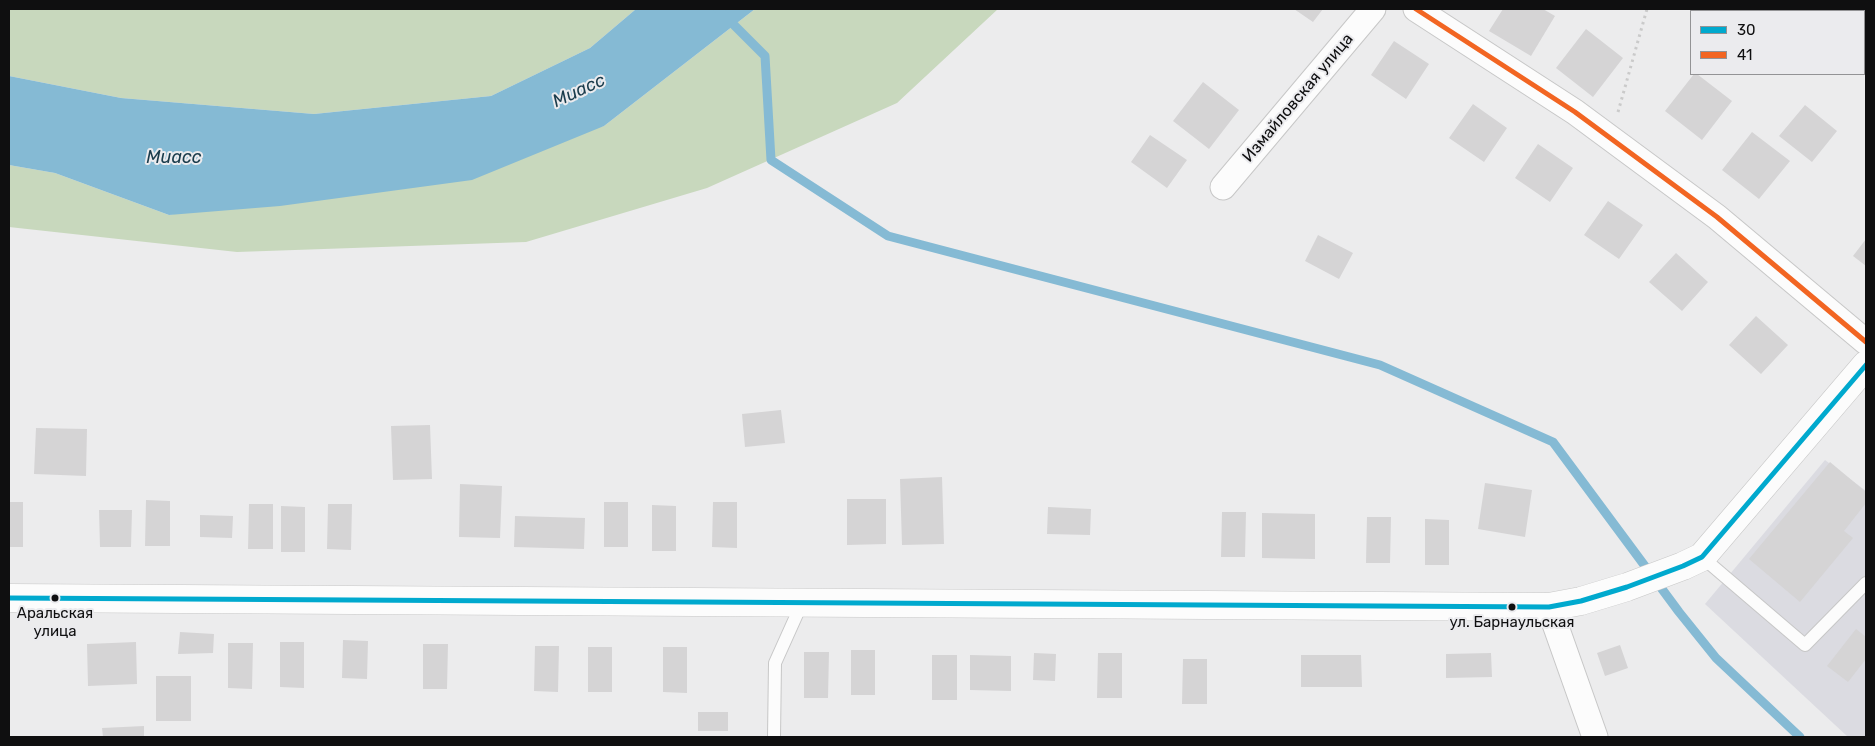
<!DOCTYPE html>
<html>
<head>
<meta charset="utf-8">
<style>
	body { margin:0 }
	#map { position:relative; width:1875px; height:746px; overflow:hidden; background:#ececed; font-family:Rubik,sans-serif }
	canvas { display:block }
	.frame { position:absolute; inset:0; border:10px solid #0f0f10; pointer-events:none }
	.legend { position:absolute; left:1690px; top:10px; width:175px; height:65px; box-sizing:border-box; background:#ebebee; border:1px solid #939395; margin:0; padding:6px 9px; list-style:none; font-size:15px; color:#0f0f10 }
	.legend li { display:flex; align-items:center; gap:10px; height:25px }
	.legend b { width:25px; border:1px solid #939395 }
</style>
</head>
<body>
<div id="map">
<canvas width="1875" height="746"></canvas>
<div class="frame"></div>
<ul class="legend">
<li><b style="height:6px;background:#00a9ce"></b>30</li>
<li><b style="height:6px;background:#f26522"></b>41</li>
</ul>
</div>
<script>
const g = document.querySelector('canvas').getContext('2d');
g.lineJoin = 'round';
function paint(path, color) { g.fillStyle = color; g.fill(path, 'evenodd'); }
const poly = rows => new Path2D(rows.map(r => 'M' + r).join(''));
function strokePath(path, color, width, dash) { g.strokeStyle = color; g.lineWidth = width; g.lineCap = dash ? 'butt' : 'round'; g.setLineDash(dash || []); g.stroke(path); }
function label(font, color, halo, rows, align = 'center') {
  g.font = font + ' Rubik,sans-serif'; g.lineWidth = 4; g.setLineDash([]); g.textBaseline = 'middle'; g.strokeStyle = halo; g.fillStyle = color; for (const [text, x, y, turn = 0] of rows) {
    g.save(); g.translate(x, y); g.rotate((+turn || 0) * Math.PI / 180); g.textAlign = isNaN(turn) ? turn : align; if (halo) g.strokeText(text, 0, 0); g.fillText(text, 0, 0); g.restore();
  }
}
const built = poly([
	[1825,460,1866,491,1866,737,1848,737,1705,604]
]);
const green = poly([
	[9,9,636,9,590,48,491,96,314,114,121,98,9,76],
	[755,9,998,9,897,103,707,188,526,242,237,252,9,227,9,165,55,173,169,215,604,126]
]);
const water = poly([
	[636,9,755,9,604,126,472,180,280,206,169,215,55,173,9,165,9,76,121,98,314,114,491,96,590,48]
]);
const stream = poly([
	[718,9,765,56,771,160,888,236,1380,365,1553,442,1679,612,1716,658,1800,737]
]);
const building = poly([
	[1294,9,1323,9,1313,22],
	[1503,9,1543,9,1555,16,1531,56,1489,31],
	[1586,29,1623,58,1593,97,1556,68],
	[1394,41,1429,64,1406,99,1371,75],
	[1694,74,1697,74,1732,101,1702,140,1665,111],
	[1203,82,1239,110,1209,149,1173,121],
	[1473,104,1507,128,1484,162,1449,138],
	[1805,105,1837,131,1812,162,1779,136],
	[1752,132,1790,161,1759,199,1722,170],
	[1150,135,1187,160,1167,188,1131,162],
	[1538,144,1573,168,1550,202,1515,178],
	[1608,201,1643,225,1619,259,1584,235],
	[1318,235,1353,253,1339,279,1305,261],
	[1866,239,1866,266,1853,256],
	[1676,253,1708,282,1682,311,1649,282],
	[1756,316,1788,345,1761,374,1729,345],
	[781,410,785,443,745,447,742,414],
	[430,425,432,479,393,480,391,426],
	[36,428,87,429,86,476,34,474],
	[1830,462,1866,492,1866,503,1844,531,1853,538,1800,602,1749,559],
	[942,477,944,544,902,545,900,479],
	[1485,483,1532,490,1525,537,1478,529],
	[460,484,502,486,500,538,459,537],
	[847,499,886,499,886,544,847,545],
	[146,500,170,501,170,546,145,546],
	[9,502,23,502,23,547,9,547],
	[604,502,628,502,628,547,604,547],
	[713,502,737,502,737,548,712,547],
	[249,504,273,504,273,549,248,549],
	[328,504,352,504,351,550,327,549],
	[652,505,676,506,676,551,652,551],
	[281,506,305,507,305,552,281,552],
	[1048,507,1091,509,1090,535,1047,534],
	[99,510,132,510,131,547,100,547],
	[1222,512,1246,512,1245,557,1221,557],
	[1262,513,1315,514,1315,559,1262,558],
	[200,515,233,516,232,538,200,537],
	[515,516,585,518,584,549,514,547],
	[1367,517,1391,517,1390,563,1366,563],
	[1425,519,1449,520,1449,565,1425,565],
	[1856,629,1866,637,1866,659,1848,682,1827,666],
	[180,632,214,634,213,653,178,654],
	[343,640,368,641,367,679,342,678],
	[136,642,137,684,88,686,87,644],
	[280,642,304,642,304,688,280,687],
	[228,643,253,643,252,689,228,688],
	[423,644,448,644,447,689,423,689],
	[1620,645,1628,668,1605,676,1597,653],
	[535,646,559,646,558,692,534,691],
	[588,647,612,647,612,692,588,692],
	[663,647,687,647,687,693,663,692],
	[851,650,875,650,875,695,851,695],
	[804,652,829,652,828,698,804,698],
	[1034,653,1056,654,1055,681,1033,680],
	[1098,653,1122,653,1122,698,1097,698],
	[1491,653,1492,677,1446,678,1446,654],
	[932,655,957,655,957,700,932,700],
	[970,655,1011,656,1011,691,970,690],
	[1301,655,1361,655,1362,687,1301,687],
	[1183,659,1207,659,1207,704,1182,704],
	[156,676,191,676,191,721,156,721],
	[698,712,728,712,728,731,698,731],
	[144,726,144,737,103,737,102,728]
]);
const path = poly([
	[1618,112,1647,9]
]);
const service = poly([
	[1702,557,1805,645,1866,583],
	[774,737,775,663,802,603]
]);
const minor = poly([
	[1416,9,1575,112,1717,217,1866,342],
	[1223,187,1373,9],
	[1549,607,1595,737]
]);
const tertiary = poly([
	[9,598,1549,607,1581,601,1627,587,1683,566,1702,557,1866,365]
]);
const bus1 = poly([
	[9,598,1549,607,1581,601,1627,587,1683,566,1702,557,1866,365]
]);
const bus2 = poly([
	[1416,9,1575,112,1717,217,1866,342]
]);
const markers = [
	[55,598,4.5,"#0f0f10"],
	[1512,607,4.5,"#0f0f10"]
];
const busNames = [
	["Аральская",55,614],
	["улица",55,632],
	["ул. Барнаульская",1512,623]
];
const streetNames = [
	["Измайловская улица",1298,98,-50]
];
const waterNames = [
	["Миасс",579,91,-25],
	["Миасс",174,158]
];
paint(built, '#dbdbe1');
paint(green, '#c8d8bd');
paint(water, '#85bad4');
strokePath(stream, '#85bad4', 9);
paint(building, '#d5d4d5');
strokePath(service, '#c7c7c7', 14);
strokePath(minor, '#c7c7c7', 27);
strokePath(tertiary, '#c7c7c7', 29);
strokePath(path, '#cacaca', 3, [2.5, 4]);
strokePath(service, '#fcfcfc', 12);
strokePath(minor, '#fcfcfc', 25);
strokePath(tertiary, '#fcfcfc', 28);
strokePath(bus1, '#00a9ce', 5);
strokePath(bus2, '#f26522', 5);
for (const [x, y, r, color] of markers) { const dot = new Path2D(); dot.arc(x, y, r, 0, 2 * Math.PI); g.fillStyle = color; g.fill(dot); strokePath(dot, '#ebebee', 2); }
label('15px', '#0f0f10', '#ebebee', busNames);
label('16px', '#0f0f10', '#ebebee', streetNames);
label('italic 18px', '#1a3c4c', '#ebebee', waterNames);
</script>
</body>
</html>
